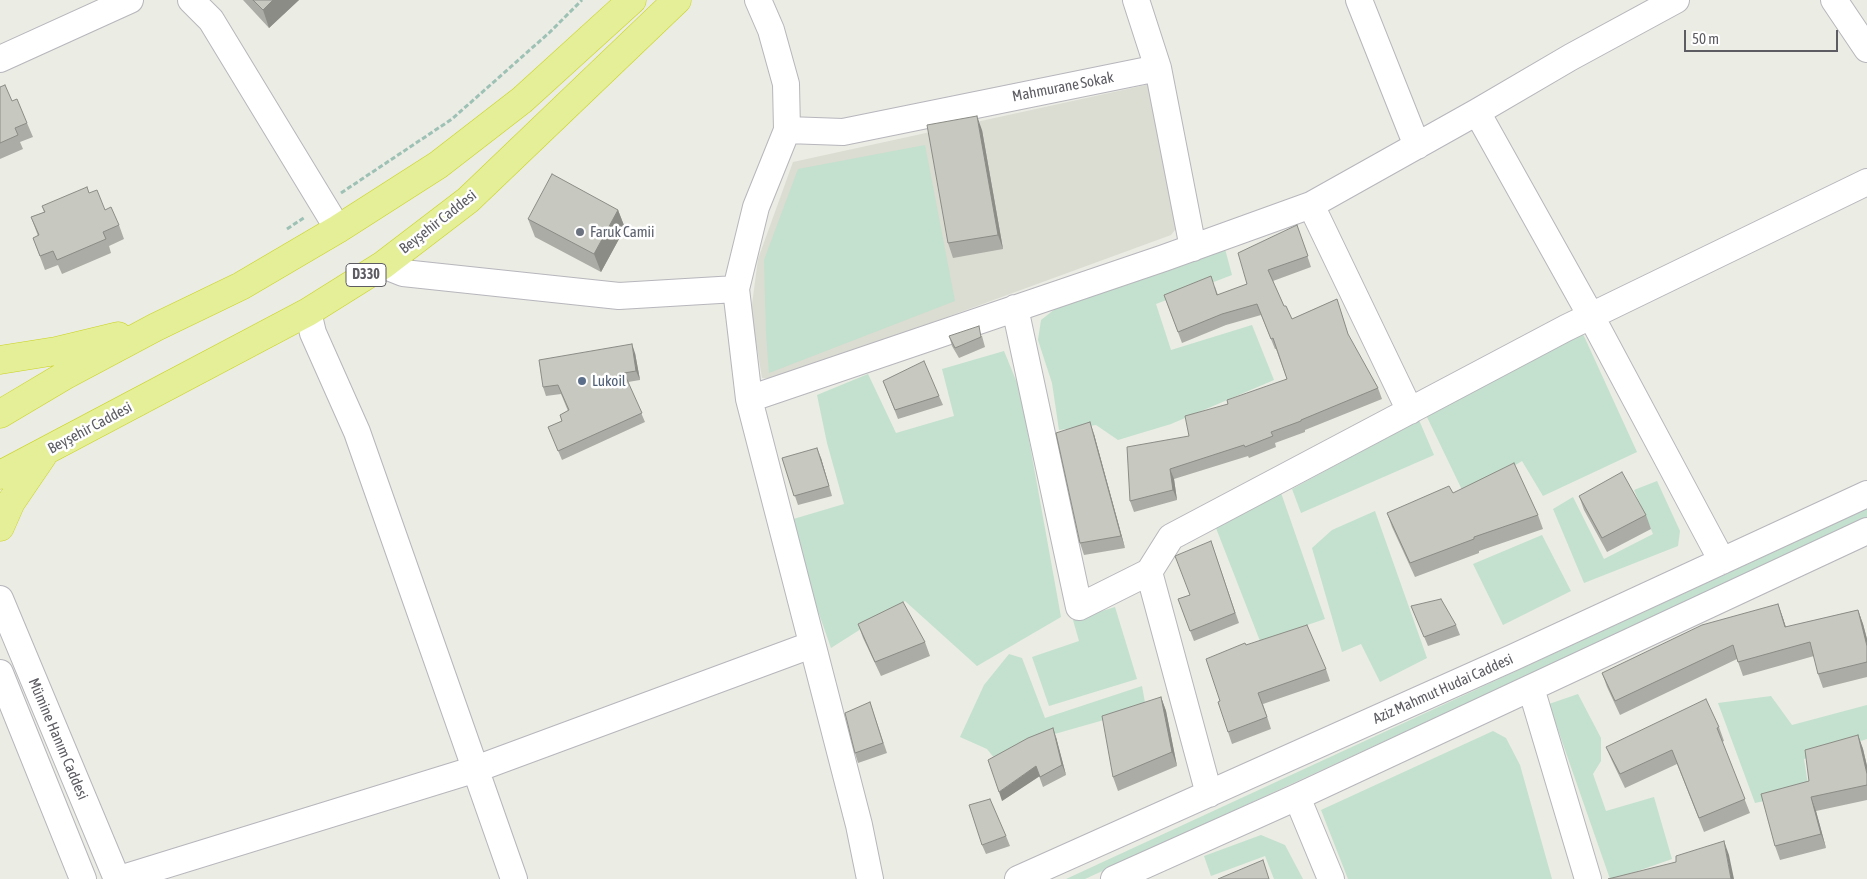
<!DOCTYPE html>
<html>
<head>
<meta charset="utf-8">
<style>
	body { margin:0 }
	#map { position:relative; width:1867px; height:879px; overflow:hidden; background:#ebece4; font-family:"Asap Condensed",sans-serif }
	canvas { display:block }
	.scale { position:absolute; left:1684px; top:30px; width:154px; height:22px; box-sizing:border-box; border:2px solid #5c5c62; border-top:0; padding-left:6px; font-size:15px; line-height:18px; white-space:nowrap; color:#5c5c62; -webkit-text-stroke:4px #fff; paint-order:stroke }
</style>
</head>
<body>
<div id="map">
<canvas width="1867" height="879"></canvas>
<div class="scale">50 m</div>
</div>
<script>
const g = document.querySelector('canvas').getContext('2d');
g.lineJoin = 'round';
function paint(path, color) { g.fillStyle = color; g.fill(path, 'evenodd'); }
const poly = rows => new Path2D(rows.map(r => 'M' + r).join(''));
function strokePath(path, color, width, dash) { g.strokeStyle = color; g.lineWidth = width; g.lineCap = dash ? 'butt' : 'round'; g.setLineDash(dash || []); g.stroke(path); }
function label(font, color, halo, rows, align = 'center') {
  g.font = font + ' "Asap Condensed",sans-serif'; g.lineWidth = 5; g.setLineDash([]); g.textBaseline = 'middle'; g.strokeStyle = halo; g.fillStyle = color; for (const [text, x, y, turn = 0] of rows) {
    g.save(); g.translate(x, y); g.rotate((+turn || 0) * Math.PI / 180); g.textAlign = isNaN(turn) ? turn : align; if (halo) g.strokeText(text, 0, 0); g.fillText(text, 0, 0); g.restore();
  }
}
const education = poly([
	[1155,83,1182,221,1171,235,775,380,762,378,751,312,758,259,793,162]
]);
const green = poly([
	[925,145,955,301,769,373,766,333,764,260,798,169],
	[1224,245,1232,275,1156,304,1171,350,1252,325,1274,380,1171,424,1118,440,1096,425,1059,430,1052,383,1038,340,1041,320,1060,305],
	[1583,334,1637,452,1543,496,1522,461,1465,496,1425,413],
	[1004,351,1020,390,1061,617,977,666,905,601,831,648,798,554,790,520,844,504,827,443,817,395,868,374,896,433,954,416,942,369],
	[1419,420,1434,455,1301,513,1292,489],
	[1657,481,1680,531,1678,546,1584,583,1553,509,1573,497,1604,559,1653,534,1634,490],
	[1280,490,1325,619,1260,641,1216,528],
	[1867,509,1867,519,1085,879,1066,879],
	[1375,511,1427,658,1380,682,1361,644,1342,652,1312,548,1332,530],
	[1542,535,1571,591,1503,625,1473,564],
	[1115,607,1137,679,1049,706,1032,657,1079,641,1073,620],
	[1009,654,1022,658,1045,718,1142,686,1146,708,1023,743,995,759,987,749,960,737,984,685],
	[1578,694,1601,738,1601,761,1593,774,1606,811,1654,797,1672,859,1615,879,1610,879,1549,704],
	[1771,696,1792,725,1867,705,1867,739,1804,759,1809,791,1755,803,1718,703],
	[1493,731,1506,738,1520,765,1552,879,1348,879,1321,810],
	[1261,835,1285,845,1303,879,1274,879,1265,856,1211,876,1204,856]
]);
const path = poly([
	[341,193,452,119,550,32,582,0],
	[287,229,305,217]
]);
const minor = poly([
	[191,0,211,20,338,229],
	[758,0,771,30,786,84,787,130,756,207,736,289,749,399,859,825,870,879],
	[1136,0,1158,68],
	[1359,0,1417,146],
	[1834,0,1867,49],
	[0,59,130,0],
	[1477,112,1591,316,1722,561],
	[787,130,843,132,1158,68,1193,248],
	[1311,205,1410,411],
	[383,265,403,273,619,296,736,289],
	[1015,308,1079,607,1149,572,1209,794],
	[308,312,313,333,357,432,514,879],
	[749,399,1164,258,1311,205,1477,112,1571,57,1676,0],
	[1149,572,1171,537,1566,328,1867,182],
	[0,599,117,879],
	[0,673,83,879],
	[1531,688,1588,879],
	[1297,797,1331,879],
	[120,879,476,769,811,645],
	[1018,879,1514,657,1867,494],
	[1114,879,1297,797,1867,531]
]);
const highway = poly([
	[0,360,56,351,118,336],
	[0,414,64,376,156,327,241,286,338,229,438,165,522,100,632,0],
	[0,475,308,312,383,265,468,200,677,0],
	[0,527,11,502,43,455]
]);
const wall = poly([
	[243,0,299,0,269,28],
	[0,87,12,101,27,123,33,137,20,142,23,149,0,159],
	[982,130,1003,249,953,258,948,243],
	[89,193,119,225,124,239,109,246,111,253,62,274,58,265,45,270,33,238,38,236,31,217,44,212,42,206],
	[618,210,625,228,601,272,535,237,528,219],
	[1297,225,1311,267,1273,281,1284,306,1292,319,1337,299,1349,337,1378,388,1382,399,1305,430,1305,432,1275,443,1276,447,1249,458,1248,456,1174,479,1177,500,1134,512,1130,501,1189,436,1228,404,1287,379,1276,349,1275,349,1261,315,1226,325,1182,343,1164,295,1215,287,1218,295,1247,284],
	[949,336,982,336,985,347,959,358,952,346],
	[635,353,640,380,628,382,645,422,562,460,548,427,562,421,560,415,568,411,561,394,546,396,543,387],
	[883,381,939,396,943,405,898,419],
	[1094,434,1125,548,1084,555,1080,543],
	[782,458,821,458,832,496,798,505],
	[1453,493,1538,515,1543,529,1479,551,1479,553,1415,577,1392,527,1387,513],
	[1579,496,1646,515,1651,529,1607,552,1584,510],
	[1211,541,1239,623,1194,641,1178,599,1190,595],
	[1778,604,1786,627,1858,610,1863,624,1867,639,1867,677,1823,688,1818,674,1814,656,1743,676,1737,659,1620,715,1607,687,1602,673],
	[1411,606,1456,625,1460,635,1428,646],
	[858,624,925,642,930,656,881,676,863,638],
	[1246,645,1326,669,1330,681,1263,704,1271,729,1232,744,1228,732,1220,701],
	[1161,697,1166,711,1177,766,1118,791,1113,777],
	[870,702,887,753,858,763,855,753],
	[1719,727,1724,741,1722,742,1750,813,1704,832,1677,764,1625,788,1612,761,1606,747],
	[1858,735,1863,749,1867,766,1867,800,1816,811,1826,848,1780,860,1775,846,1809,781],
	[1056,737,1066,775,1043,787,1039,776,1002,801],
	[1006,836,1010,846,986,854,982,845]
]);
const shadedWall = poly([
	[273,0,299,0,269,28,263,10],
	[977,116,982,130,1003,249,998,235],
	[618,210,625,228,601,272,594,254],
	[632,344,635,353,640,380,636,371],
	[1090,422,1094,434,1125,548,1121,536],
	[817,448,821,458,832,496,829,486],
	[1170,469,1174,479,1177,500,1173,490],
	[1778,604,1783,618,1790,641,1785,627],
	[1858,610,1863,624,1867,639,1867,646],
	[1161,697,1166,711,1177,766,1172,752],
	[1053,728,1056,737,1066,775,1062,765],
	[1858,735,1863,749,1867,766,1867,774],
	[1036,766,1040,776,1002,801,999,792],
	[1811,797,1816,811,1826,848,1821,834],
	[1724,841,1729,855,1734,879,1731,879]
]);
const building = poly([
	[253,0,273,0,263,10,253,0],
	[5,85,12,101,17,99,27,123,15,128,18,135,0,143,0,87,5,85],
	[977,116,998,235,948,243,927,125,977,116],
	[552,174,618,210,594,254,528,219,552,174],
	[87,187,89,193,97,190,105,210,111,207,119,225,103,232,106,239,57,260,53,251,40,256,33,238,39,235,31,217,45,212,42,206,87,187],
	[1297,225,1308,256,1268,270,1284,306,1286,306,1292,319,1337,299,1348,334,1378,388,1301,420,1301,421,1271,432,1273,436,1245,447,1244,445,1170,469,1173,490,1130,501,1127,447,1189,436,1185,416,1228,404,1227,400,1287,379,1273,338,1271,339,1257,304,1222,314,1178,332,1164,295,1211,276,1217,295,1247,284,1238,253,1297,225],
	[979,326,981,337,955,348,949,336,979,326],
	[632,344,636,371,624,373,642,413,558,451,548,427,562,421,560,415,569,410,558,385,543,387,539,360,632,344],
	[924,361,939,396,895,410,883,381,924,361],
	[1090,422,1121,536,1080,543,1056,433,1090,422],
	[817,448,829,486,794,496,782,458,817,448],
	[1514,463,1538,515,1474,537,1474,539,1410,563,1387,513,1449,486,1453,493,1514,463],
	[1622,472,1646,515,1602,538,1579,496,1622,472],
	[1211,541,1235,613,1190,631,1178,599,1190,595,1175,556,1211,541],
	[1441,599,1456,625,1424,637,1411,606,1441,599],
	[903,602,925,642,875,662,858,624,903,602],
	[1778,604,1785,627,1858,610,1867,646,1867,662,1818,674,1810,642,1738,662,1733,645,1615,701,1602,673,1702,625,1778,604],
	[1307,625,1326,669,1258,693,1267,717,1228,732,1218,702,1220,701,1206,659,1245,643,1246,645,1307,625],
	[1161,697,1172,752,1113,777,1102,716,1161,697],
	[1706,699,1719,727,1717,728,1745,799,1699,818,1672,750,1620,774,1606,747,1706,699],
	[870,702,883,743,855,753,845,713,870,702],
	[1053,728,1062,765,1040,777,1036,766,999,792,988,760,1028,738,1053,728],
	[1858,735,1867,774,1867,785,1811,797,1821,834,1775,846,1761,794,1809,781,1805,750,1858,735],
	[990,799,1006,836,982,845,969,805,990,799],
	[1724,841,1731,879,1608,879,1676,862,1676,856,1724,841],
	[1263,860,1269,879,1218,879,1263,860]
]);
const markers = [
	[580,232,5,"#6b7280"],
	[582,381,5,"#5c6f8a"]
];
const shields = [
	[366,275,40]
];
const shieldNames = [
	["D330",366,275]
];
const streetNames = [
	["Mahmurane Sokak",1063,87,-11],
	["Beyşehir Caddesi",438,222,-38],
	["Beyşehir Caddesi",90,428,-28],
	["Aziz Mahmut Hudai Caddesi",1443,689,-24],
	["Mümine Hanım Caddesi",58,739,67]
];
const worshipNames = [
	["Faruk Camii",590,232]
];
const serviceNames = [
	["Lukoil",592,381]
];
paint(education, '#dbdcd2');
paint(green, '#c3e1ce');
strokePath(minor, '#b6b6bc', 28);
strokePath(highway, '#c9d31d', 29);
strokePath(path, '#9dc1b5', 3, [5, 2.5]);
strokePath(minor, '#fff', 26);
strokePath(highway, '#e5ef98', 28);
paint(wall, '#abaca5');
paint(shadedWall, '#8b8c86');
paint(building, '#c7c8c0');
strokePath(building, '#8b8c86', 1);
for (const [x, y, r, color] of markers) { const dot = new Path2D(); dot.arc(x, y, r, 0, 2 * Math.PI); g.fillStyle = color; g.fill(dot); strokePath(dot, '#fff', 2); }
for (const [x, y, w] of shields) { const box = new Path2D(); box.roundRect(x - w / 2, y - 11.5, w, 23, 4); g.fillStyle = '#fff'; g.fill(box); strokePath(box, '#5c5c62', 1); }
label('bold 14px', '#5c5c62', null, shieldNames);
label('15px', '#5c5c62', '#fff', streetNames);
label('15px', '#5b616d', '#fff', worshipNames, 'left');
label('15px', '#4e5e75', '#fff', serviceNames, 'left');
</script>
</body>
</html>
